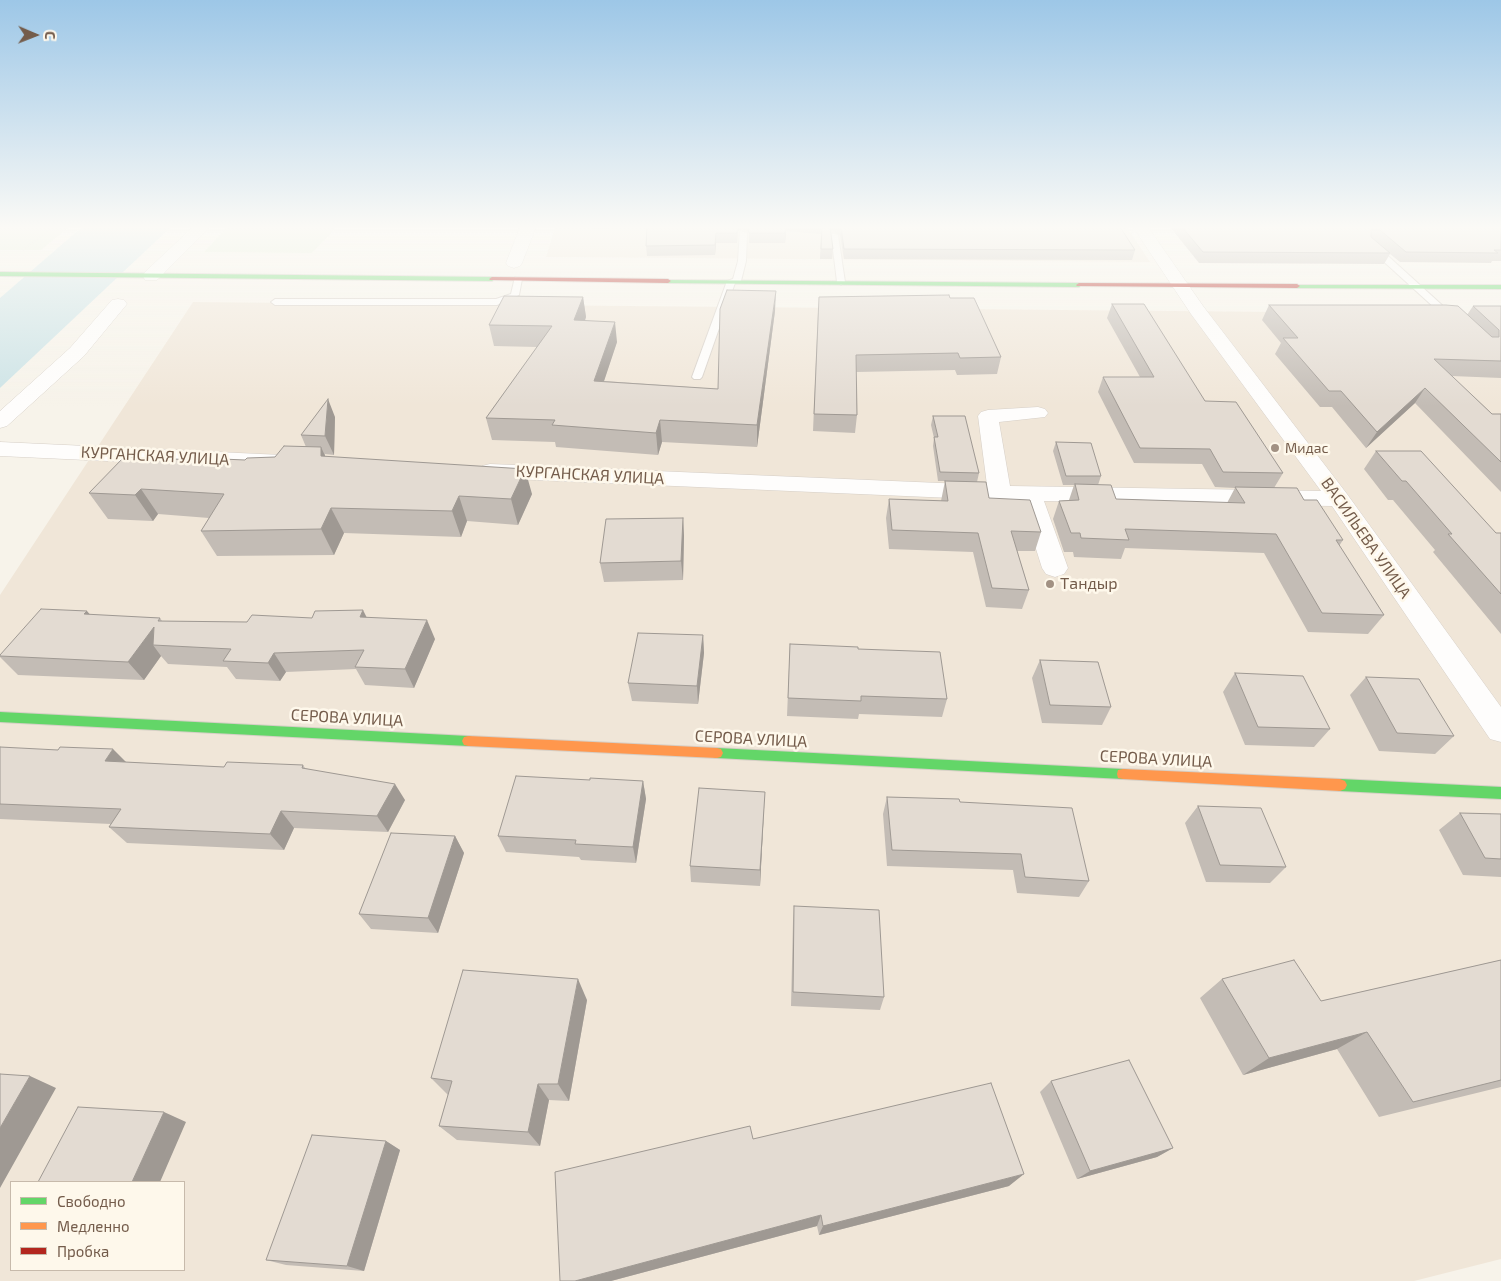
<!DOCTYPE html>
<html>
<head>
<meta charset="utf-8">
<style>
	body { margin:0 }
	#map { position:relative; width:1501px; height:1281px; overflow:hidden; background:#f7f3ea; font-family:"Exo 2",sans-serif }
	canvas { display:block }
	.legend { position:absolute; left:10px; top:1181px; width:175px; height:90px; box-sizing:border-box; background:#fef8eb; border:1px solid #c7baab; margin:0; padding:6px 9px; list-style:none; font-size:15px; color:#745c4b }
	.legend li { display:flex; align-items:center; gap:10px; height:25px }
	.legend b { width:25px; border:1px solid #c7baab }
	.north { position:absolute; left:10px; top:10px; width:50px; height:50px; -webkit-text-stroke:4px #fef8eb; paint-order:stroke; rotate:91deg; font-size:14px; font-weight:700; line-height:20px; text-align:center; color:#745c4b }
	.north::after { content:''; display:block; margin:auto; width:18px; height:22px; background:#745c4b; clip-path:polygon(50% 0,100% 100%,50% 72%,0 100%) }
</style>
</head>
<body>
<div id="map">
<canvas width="1501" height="1281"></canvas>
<ul class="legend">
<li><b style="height:6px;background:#63d668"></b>Свободно</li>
<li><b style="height:6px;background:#ff974d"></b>Медленно</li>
<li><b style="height:6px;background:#b3261e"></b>Пробка</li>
</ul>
<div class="north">С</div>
</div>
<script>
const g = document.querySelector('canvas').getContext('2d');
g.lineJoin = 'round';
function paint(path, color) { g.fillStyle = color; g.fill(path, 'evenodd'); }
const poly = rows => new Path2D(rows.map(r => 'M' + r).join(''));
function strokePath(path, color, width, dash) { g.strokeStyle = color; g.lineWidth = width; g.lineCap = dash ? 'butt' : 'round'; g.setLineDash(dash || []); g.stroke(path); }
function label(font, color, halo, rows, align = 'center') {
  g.font = font + ' "Exo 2",sans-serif'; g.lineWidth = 5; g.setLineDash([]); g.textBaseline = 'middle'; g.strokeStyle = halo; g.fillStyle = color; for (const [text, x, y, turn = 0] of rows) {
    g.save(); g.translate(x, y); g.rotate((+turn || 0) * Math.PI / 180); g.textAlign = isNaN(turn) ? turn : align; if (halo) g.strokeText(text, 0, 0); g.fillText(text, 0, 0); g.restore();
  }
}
const residential = poly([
	[555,227,1127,227,1150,262,546,257],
	[193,302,1501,314,1501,1259,1414,1281,0,1281,0,595],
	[11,1182,184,1182,184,1270,11,1270]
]);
const green = poly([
	[0,227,69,227,41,250,0,250],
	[227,227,337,227,312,253,204,252]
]);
const water = poly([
	[82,227,171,227,0,388,0,298]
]);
const path = poly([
	[23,250,53,227]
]);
const lane = poly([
	[740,231,747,233,746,261,741,281,735,283,702,377,700,379,694,379,692,377,727,281,733,279,738,261,740,231],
	[831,233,838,235,845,282,841,285,837,282,831,233],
	[1371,246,1377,246,1454,316,1454,320,1448,320,1371,250,1371,246],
	[515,277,522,279,519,295,497,305,275,305,271,302,275,299,496,299,511,294,515,277]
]);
const street = poly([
	[193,227,210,227,157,280,145,280,143,276,145,272,193,227],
	[520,227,536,227,522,263,520,266,514,268,508,266,506,263,520,227],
	[1133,227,1148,227,1203,306,1347,494,1501,707,1501,742,1490,739,1332,506,1044,501,1068,568,1064,574,1055,577,1046,574,1042,568,1021,501,490,478,482,476,479,471,482,466,490,464,987,485,978,416,981,412,988,410,1038,407,1045,409,1048,413,1045,417,999,422,1010,486,1321,491,1191,314,1133,227],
	[118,299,124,300,127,304,84,356,7,426,0,428,0,411,70,348,112,300,118,299],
	[0,442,282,455,290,457,293,462,290,467,282,469,0,456,0,442]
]);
const fast = poly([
	[0,272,492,277,495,279,492,281,0,276,0,272],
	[666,280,1079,283,1082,285,1079,287,668,283,665,281,666,280],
	[1295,285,1501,285,1501,289,1297,288,1294,286,1295,285],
	[0,712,468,736,472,737,474,741,472,745,468,746,0,722,0,712],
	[717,748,1123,769,1128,770,1129,774,1128,778,1123,779,717,758,713,757,711,753,713,749,717,748],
	[1340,779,1501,787,1501,799,1340,791,1335,789,1333,785,1335,781,1340,779]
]);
const slow = poly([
	[468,736,717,748,721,749,723,753,721,757,717,758,468,746,464,745,462,741,464,737,468,736],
	[1123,769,1340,779,1345,781,1347,785,1345,789,1340,791,1123,779,1118,778,1117,774,1118,770,1123,769]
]);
const jam = poly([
	[492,277,668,279,671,281,668,283,490,280,489,279,492,277],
	[1079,283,1297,284,1300,286,1297,288,1077,286,1076,285,1079,283]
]);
const wall = poly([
	[594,227,643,227,594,229],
	[647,227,1120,227,1135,250,1132,260,844,259,840,235,832,231,831,232,833,249,832,259,820,259,821,234,786,231,785,243,749,243,749,232,741,229,738,231,737,243,716,243,715,255,647,256,646,246],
	[1170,227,1501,227,1501,261,1492,261,1491,263,1400,262,1390,254,1384,264,1199,263],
	[583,297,586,317,585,321,617,342,604,381,718,389,775,311,757,447,662,442,658,455,556,447,555,442,492,440,486,418,537,347,494,346,489,325],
	[950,298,1001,357,997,374,957,375,955,370,856,372,857,415,855,433,813,431,818,313],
	[1112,304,1205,401,1283,473,1274,488,1304,500,1343,540,1339,546,1384,615,1368,634,1308,632,1264,553,1125,548,1121,559,1074,557,1073,552,1064,552,1053,519,1059,501,1069,500,1074,485,1063,485,1053,451,1056,442,1101,476,1098,485,1116,499,1227,503,1235,488,1215,487,1202,464,1134,463,1098,392,1103,377,1140,377,1107,318],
	[1269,305,1467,315,1473,306,1501,306,1501,378,1452,376,1492,414,1501,414,1501,492,1415,403,1366,448,1332,407,1320,407,1275,354,1281,343,1262,320],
	[933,416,979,473,977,482,989,498,1041,532,1035,551,1017,551,1029,590,1022,609,986,607,973,552,889,549,886,518,889,499,941,501,945,481,938,481,933,446,934,438,931,425],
	[335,417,334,455,325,454,325,456,532,494,518,525,467,521,461,537,344,533,334,555,217,556,201,531,209,518,158,514,153,521,108,519,89,493,197,460,245,460,275,457,306,447,301,435],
	[1376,451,1496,533,1501,533,1501,634,1433,552,1435,550,1393,500,1388,500,1364,469],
	[683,518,684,536,683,580,604,582,600,563],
	[91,615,160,618,162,621,247,622,312,618,367,617,435,639,414,688,365,685,356,669,286,672,280,681,236,679,227,667,168,664,161,656,144,680,18,675,0,657,0,655],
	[703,635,704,653,698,704,632,701,628,683],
	[790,644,858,649,947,699,942,717,859,714,858,719,787,716],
	[1040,660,1111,707,1102,725,1042,723,1032,678],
	[1235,673,1330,729,1314,747,1245,745,1223,692],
	[1366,677,1454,736,1435,754,1379,751,1350,695],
	[0,747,126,762,224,767,303,765,305,768,405,800,388,832,294,828,284,850,127,843,109,827,111,824,0,819],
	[590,780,643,781,646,799,636,863,581,860,579,857,506,852,498,836],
	[887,797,960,802,1089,881,1079,897,1017,893,1013,870,887,866,883,814],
	[1198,806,1286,867,1270,883,1206,882,1185,823],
	[764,809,760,886,691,882,690,866],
	[1460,813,1501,814,1501,877,1463,875,1439,830],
	[455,836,464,853,438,933,371,929,359,914],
	[794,906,884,997,880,1010,791,1006,793,921],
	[1501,960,1501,1087,1379,1117,1337,1049,1243,1075,1200,998,1222,979,1321,1001],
	[587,1000,569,1101,549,1100,540,1146,457,1140,439,1126,448,1095,431,1078],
	[1051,1081,1173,1148,1157,1157,1077,1179,1040,1092],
	[753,1139,1009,1186,819,1235,817,1226,611,1281,560,1281],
	[386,1141,400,1150,364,1271,286,1265,266,1260]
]);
const shadedWall = poly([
	[738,227,740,227,741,229,738,231,737,243],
	[786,227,786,231,785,243,785,233],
	[716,233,716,243,715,255,715,245],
	[776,291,775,311,757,447,757,425],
	[583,297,586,317,577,341,574,320],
	[615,322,617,342,597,402,594,381],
	[1425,388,1415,403,1366,448,1377,432],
	[328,399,335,417,334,455,325,436],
	[660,420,662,442,658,455,656,433],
	[321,447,333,473,321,456],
	[525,469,532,494,518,525,511,499],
	[141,489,158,514,153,521,135,495],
	[459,496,467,521,461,537,452,511],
	[331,508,344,533,334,555,321,529],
	[683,518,684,536,683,580,681,561],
	[363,610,372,628,360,617],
	[87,611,103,630,84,614],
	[427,620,435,639,414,688,405,669],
	[154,627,153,645,161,656,144,680,128,662],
	[703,635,704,653,698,704,697,686],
	[274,653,286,672,280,681,268,663],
	[113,749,130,766,105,761],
	[643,781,646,799,636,863,633,847],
	[395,784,405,800,388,832,377,816],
	[765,792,764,809,760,886,760,870],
	[281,811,294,828,284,850,270,834],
	[455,836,464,853,438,933,428,918],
	[578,979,587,1000,569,1101,558,1084],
	[1367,1032,1337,1049,1243,1075,1269,1058],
	[30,1076,56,1088,0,1188,0,1128],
	[538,1084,549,1100,540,1146,528,1132],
	[164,1112,186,1122,160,1182,132,1182],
	[386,1141,400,1150,364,1271,347,1266],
	[1173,1148,1157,1157,1077,1179,1090,1171],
	[1024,1174,1009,1186,819,1235,823,1226],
	[821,1215,817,1226,611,1281,575,1281]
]);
const building = poly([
	[647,227,738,227,737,233,716,233,715,245,646,246,647,227],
	[748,227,786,227,785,233,749,233,748,227],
	[822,227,830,227,833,249,821,249,822,227],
	[841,227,1120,227,1135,250,844,249,841,227],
	[1182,227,1501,227,1501,250,1494,250,1498,253,1406,252,1380,230,1371,230,1371,237,1390,253,1203,252,1182,227],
	[727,290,776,291,757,425,660,420,656,433,552,425,555,420,486,418,552,326,489,325,504,296,583,297,574,320,615,322,594,381,718,389,720,309,727,290],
	[949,295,950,298,974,298,1001,357,960,358,958,353,856,355,857,415,814,414,819,297,949,295],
	[1112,304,1144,304,1205,401,1236,402,1283,473,1223,472,1210,449,1140,448,1103,377,1154,377,1112,304],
	[1269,305,1446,305,1458,306,1492,337,1499,337,1499,330,1473,306,1501,306,1501,361,1434,359,1492,414,1501,414,1501,462,1425,388,1377,432,1341,391,1329,391,1283,338,1298,338,1269,305],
	[328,399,325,436,301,435,328,399],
	[933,416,965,416,979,473,940,472,934,437,938,437,933,416],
	[1056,442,1091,443,1101,476,1066,476,1056,442],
	[284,446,321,447,321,456,525,469,511,499,459,496,452,511,331,508,321,529,201,531,224,494,141,489,135,495,89,493,124,457,197,460,199,458,245,460,247,458,275,457,284,446],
	[1376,451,1421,451,1496,533,1501,533,1501,594,1448,534,1452,534,1406,481,1402,481,1376,451],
	[945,481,986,482,989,498,1030,500,1041,532,1011,531,1029,590,992,588,978,533,892,530,889,499,948,501,945,481],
	[1075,484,1111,485,1116,499,1245,503,1235,487,1297,488,1304,500,1317,500,1343,540,1336,540,1384,615,1322,613,1276,534,1125,529,1129,540,1081,538,1080,533,1071,533,1059,501,1079,500,1075,484],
	[683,518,681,561,600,563,606,519,683,518],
	[41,609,87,611,84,614,160,618,158,621,247,622,252,615,312,618,315,611,363,610,360,617,427,620,405,669,355,667,364,650,274,653,268,663,223,661,231,649,153,645,154,627,128,662,0,656,0,655,41,609],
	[638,633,703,635,697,686,628,683,638,633],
	[790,644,858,647,858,649,940,652,947,699,861,696,861,701,788,698,790,644],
	[1040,660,1098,662,1111,707,1050,705,1040,660],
	[1235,673,1303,676,1330,729,1258,727,1235,673],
	[1366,677,1419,679,1454,736,1397,733,1366,677],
	[0,747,58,750,60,747,113,749,105,761,224,767,227,762,303,765,302,768,395,784,377,816,281,811,270,834,109,827,121,809,0,804,0,747],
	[516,776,590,780,590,778,643,781,633,847,575,844,576,840,498,836,516,776],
	[699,788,765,792,760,870,690,866,699,788],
	[887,797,959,799,960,802,1072,808,1089,881,1025,877,1021,854,892,850,887,797],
	[1198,806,1261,808,1286,867,1220,865,1198,806],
	[1460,813,1501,814,1501,859,1485,858,1460,813],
	[391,833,455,836,428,918,359,914,391,833],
	[794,906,879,910,884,997,793,992,794,906],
	[1294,960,1321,1001,1501,960,1501,1080,1413,1102,1367,1032,1269,1058,1222,979,1294,960],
	[463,970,578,979,558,1084,538,1084,528,1132,439,1126,452,1081,431,1078,463,970],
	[1129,1060,1173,1148,1090,1171,1051,1081,1129,1060],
	[0,1074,30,1076,0,1128,0,1074],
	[991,1083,1024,1174,823,1226,821,1215,575,1281,560,1281,555,1172,750,1126,753,1139,991,1083],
	[78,1107,164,1112,132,1182,38,1182,78,1107],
	[312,1135,386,1141,347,1266,266,1260,312,1135]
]);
const markers = [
	[1275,448,5,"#a29183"],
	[1050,584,5,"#a29183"]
];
const farPoinames = [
	["Мидас",1285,448]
];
const streetNames = [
	["КУРГАНСКАЯ УЛИЦА",155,456,3],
	["КУРГАНСКАЯ УЛИЦА",590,475,3],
	["ВАСИЛЬЕВА УЛИЦА",1366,538,55],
	["СЕРОВА УЛИЦА",347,718,3],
	["СЕРОВА УЛИЦА",751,739,3],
	["СЕРОВА УЛИЦА",1156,759,3]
];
const poiNames = [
	["Тандыр",1060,584]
];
paint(residential, '#f0e6d8');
paint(green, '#e2eed5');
paint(water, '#cce3e6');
strokePath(lane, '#d6cfc7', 2);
strokePath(street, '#d6cfc7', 1);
strokePath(fast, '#d6cfc6', 2);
strokePath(slow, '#d6cfc6', 2);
strokePath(jam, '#d6cfc6', 2);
strokePath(path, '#d9d3ce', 2, [0.5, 2.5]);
paint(lane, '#fefdfc');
paint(street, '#fefdfc');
paint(fast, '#63d668');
paint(slow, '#ff974d');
paint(jam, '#b3261e');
paint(wall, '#c3bcb5');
paint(shadedWall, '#9f9993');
paint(building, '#e3dbd2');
strokePath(building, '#9f9993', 1);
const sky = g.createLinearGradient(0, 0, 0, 406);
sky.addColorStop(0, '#9dc7e7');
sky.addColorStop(0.56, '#fbfaf6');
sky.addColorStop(1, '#fbfaf600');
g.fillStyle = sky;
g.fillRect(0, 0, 1501, 406);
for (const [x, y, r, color] of markers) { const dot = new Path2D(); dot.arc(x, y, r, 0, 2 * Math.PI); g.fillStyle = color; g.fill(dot); strokePath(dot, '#fef8eb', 2); }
label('14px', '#745c4b', '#fef8eb', farPoinames, 'left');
label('16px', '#745c4b', '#fef8eb', streetNames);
label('16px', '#745c4b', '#fef8eb', poiNames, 'left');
</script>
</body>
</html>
